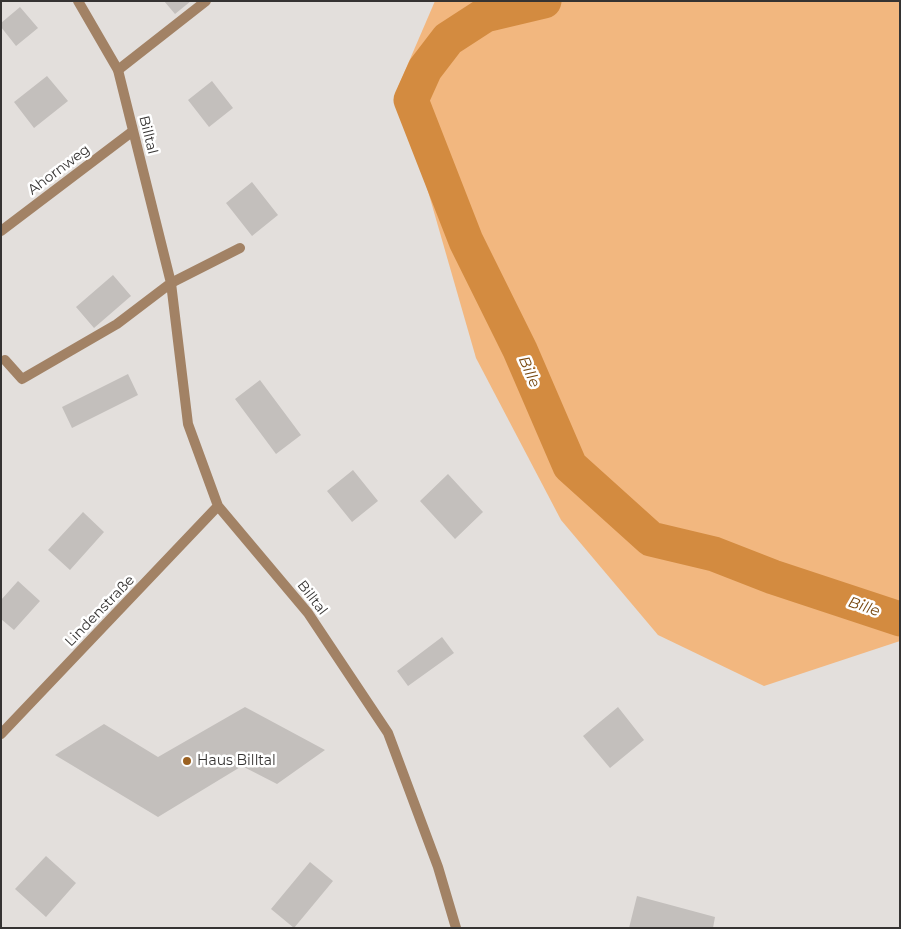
<!DOCTYPE html>
<html>
<head>
<meta charset="utf-8">
<style>
	body { margin:0 }
	#map { position:relative; width:901px; height:929px; overflow:hidden; background:#e3dfdc; font-family:Montserrat,sans-serif }
	canvas { display:block }
	.frame { position:absolute; inset:0; border:2px solid #353332; pointer-events:none }
</style>
</head>
<body>
<div id="map">
<canvas width="901" height="929"></canvas>
<div class="frame"></div>
</div>
<script>
const g = document.querySelector('canvas').getContext('2d');
g.lineJoin = 'round';
function paint(path, color) { g.fillStyle = color; g.fill(path, 'evenodd'); }
const poly = rows => new Path2D(rows.map(r => 'M' + r).join(''));
function strokePath(path, color, width, dash) { g.strokeStyle = color; g.lineWidth = width; g.lineCap = dash ? 'butt' : 'round'; g.setLineDash(dash || []); g.stroke(path); }
function label(font, color, halo, rows, align = 'center') {
  g.font = font + ' Montserrat,sans-serif'; g.lineWidth = 5; g.setLineDash([]); g.textBaseline = 'middle'; g.strokeStyle = halo; g.fillStyle = color; for (const [text, x, y, turn = 0] of rows) {
    g.save(); g.translate(x, y); g.rotate((+turn || 0) * Math.PI / 180); g.textAlign = isNaN(turn) ? turn : align; if (halo) g.strokeText(text, 0, 0); g.fillText(text, 0, 0); g.restore();
  }
}
const green = poly([
	[435,1,900,1,900,641,764,686,658,635,561,520,476,358,398,87]
]);
const river = poly([
	[544,1,485,15,448,39,425,69,411,100,466,241,520,350,570,466,651,539,714,554,773,577,900,619]
]);
const building = poly([
	[164,1,191,1,175,14],
	[20,7,38,28,16,46,1,27,1,23],
	[47,76,68,101,34,128,14,102],
	[212,81,233,108,209,127,188,100],
	[252,182,278,215,252,236,226,203],
	[113,275,131,296,94,328,76,307],
	[128,374,138,395,72,428,62,407],
	[260,380,301,435,276,454,235,399],
	[353,470,378,501,352,522,327,491],
	[448,474,483,512,455,539,420,501],
	[83,512,104,532,70,570,48,550],
	[18,581,40,601,14,630,1,619,1,600],
	[442,637,454,653,408,686,397,671],
	[245,707,325,750,277,784,242,766,158,817,55,755,104,724,158,757],
	[618,707,644,740,610,768,583,736],
	[46,856,76,883,46,917,15,889],
	[310,862,333,881,294,928,271,909],
	[637,896,715,917,713,928,629,928]
]);
const service = poly([
	[118,70,206,1],
	[171,283,240,248]
]);
const minor = poly([
	[78,1,118,70,171,283,188,424,218,506,308,613,388,733,438,867,456,928],
	[1,231,133,131],
	[5,360,22,379,117,324,171,283],
	[1,734,218,506]
]);
const markers = [
	[187,761,5,"#9b6121"]
];
const streetNames = [
	["Billtal",148,135,76],
	["Ahornweg",59,170,-37],
	["Billtal",312,598,52],
	["Lindenstraße",100,611,-46]
];
const poiNames = [
	["Haus Billtal",197,761]
];
const waterNames = [
	["Bille",529,372,67],
	["Bille",864,607,19]
];
paint(green, '#f2b77f');
strokePath(river, '#d38b40', 35);
paint(building, '#c3bfbc');
strokePath(service, '#a28265', 10);
strokePath(minor, '#a28265', 10);
for (const [x, y, r, color] of markers) { const dot = new Path2D(); dot.arc(x, y, r, 0, 2 * Math.PI); g.fillStyle = color; g.fill(dot); strokePath(dot, '#fff', 2); }
label('14px', '#353332', '#fff', streetNames);
label('14px', '#353332', '#fff', poiNames, 'left');
label('italic 15px', '#77470e', '#fff', waterNames);
</script>
</body>
</html>
